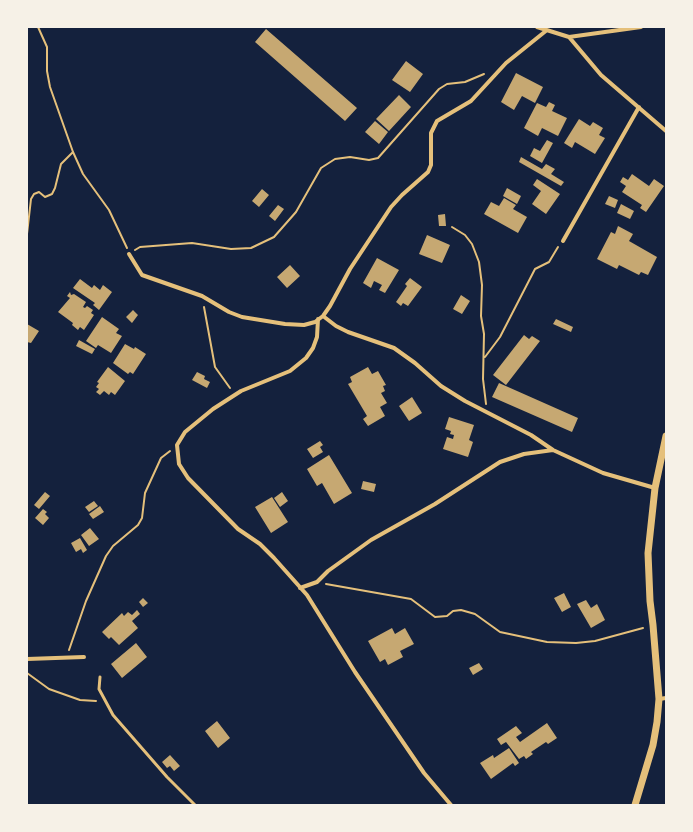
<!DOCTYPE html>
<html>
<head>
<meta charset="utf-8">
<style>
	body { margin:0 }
	#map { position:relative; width:693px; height:832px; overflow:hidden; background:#14213d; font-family:Karla,sans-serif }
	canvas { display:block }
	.frame { position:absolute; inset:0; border:28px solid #f6f1e7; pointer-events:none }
</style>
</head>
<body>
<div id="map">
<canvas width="693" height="832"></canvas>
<div class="frame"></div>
</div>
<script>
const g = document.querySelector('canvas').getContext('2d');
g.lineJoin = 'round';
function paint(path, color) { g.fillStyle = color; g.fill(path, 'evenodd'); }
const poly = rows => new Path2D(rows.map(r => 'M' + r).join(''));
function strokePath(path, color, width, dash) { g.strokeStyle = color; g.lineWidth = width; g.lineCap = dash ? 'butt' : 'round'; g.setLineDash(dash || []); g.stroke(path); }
const building = poly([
	[266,29,357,108,345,121,255,42],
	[406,61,423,74,410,92,392,80],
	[516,73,543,87,535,103,522,96,514,110,501,102],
	[399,95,411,107,389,131,376,119],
	[549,102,555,105,552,111,567,118,558,136,542,128,538,136,524,128,537,103,546,107],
	[579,119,590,126,593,122,603,128,599,135,605,138,595,154,575,142,572,148,564,143],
	[375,121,388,132,379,144,365,132],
	[547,140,553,143,542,163,530,156,534,148,540,151],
	[521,157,542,169,546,164,555,169,551,174,564,182,561,186,519,162],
	[632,174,649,186,654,179,664,186,646,212,640,208,642,205,622,192,626,186,620,182,623,177,628,180],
	[537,179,560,194,546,214,532,204,541,191,533,185],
	[507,188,521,196,517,204,503,196],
	[262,189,269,195,259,207,252,201],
	[609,196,618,200,615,208,605,204],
	[504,198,516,205,513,209,527,217,518,233,484,214,491,202,499,206],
	[621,204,634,211,630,219,617,213],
	[278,205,284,209,275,221,269,216],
	[445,214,446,226,439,226,438,215],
	[618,226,633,234,629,241,657,257,648,275,641,272,639,275,619,265,617,269,597,259,611,232,615,234],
	[427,235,450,245,442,263,419,254],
	[377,258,399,270,385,293,379,290,382,285,374,281,371,288,363,283],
	[290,265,300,276,287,288,277,277],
	[410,278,422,287,408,306,403,303,401,306,396,302,407,286,405,284],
	[80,279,92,288,94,285,100,290,103,285,112,292,99,310,93,305,95,303,73,288],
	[70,292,71,295,74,294,86,302,83,307,85,308,87,306,93,310,91,313,94,315,84,330,80,327,78,330,72,325,73,323,58,312,70,298,67,296],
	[461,295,470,301,462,314,453,309],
	[133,310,138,315,132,323,126,317],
	[102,317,119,329,116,333,122,336,111,353,98,345,96,348,86,341],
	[556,319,573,327,571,332,553,324],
	[27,324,39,331,31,343,27,342],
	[524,335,529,339,532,336,540,341,506,385,493,375],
	[79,340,95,349,92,354,76,346],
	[125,344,134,349,135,347,146,354,133,374,130,372,128,374,113,363],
	[108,367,125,381,115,395,111,392,109,395,104,391,100,395,96,392,99,389,96,387,99,383,97,382],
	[368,367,372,374,378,371,386,385,383,386,385,391,381,393,387,403,380,407,385,416,368,426,363,419,367,416,348,384,352,382,350,377],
	[197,372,205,376,204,379,210,382,207,388,192,380],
	[499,383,578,418,572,432,492,397],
	[412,397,422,413,409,421,399,406],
	[449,417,474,425,469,440,473,442,468,457,443,449,447,437,453,439,454,435,450,434,451,431,445,429],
	[320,441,323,445,320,447,323,452,313,458,307,449],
	[329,455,352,493,334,504,322,483,317,486,307,469],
	[363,481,376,484,374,492,361,489],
	[45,492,50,496,39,509,34,505],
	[282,492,288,501,280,507,274,498],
	[272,497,288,522,271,533,255,507],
	[94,501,98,506,89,512,85,507],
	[100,506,104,512,93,519,89,514],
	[43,509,47,512,45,514,49,518,43,525,35,518],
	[90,528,99,539,89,546,81,535],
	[80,538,87,550,83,553,81,549,76,552,71,543],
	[564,593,571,607,562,612,554,598],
	[143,598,148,603,143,607,139,602],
	[586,600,591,608,597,604,605,620,591,628,577,604],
	[137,610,140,614,132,621,138,628,119,645,111,637,109,639,102,632,122,613,124,616,128,612,132,615],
	[392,628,395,634,405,628,414,644,400,651,403,657,388,665,385,659,380,662,368,641],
	[136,643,147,657,122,678,111,664],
	[479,663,483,669,473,675,469,668],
	[217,721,230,738,218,748,205,731],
	[547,723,557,738,548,744,546,742,531,752,533,754,526,759,524,756,519,759,506,742,501,745,497,739,516,726,522,733,516,737,520,742],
	[509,748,519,763,515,766,513,763,491,779,480,763,493,755,494,758],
	[170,755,180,766,174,771,170,766,167,768,162,762]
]);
const path = poly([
	[38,27,47,47,47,71,50,87,73,152,83,174,109,210,127,248],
	[452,227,465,235,472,244,479,262,482,285,481,316,484,334,483,379,486,404],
	[27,234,31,199,34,194,39,192,45,197,52,194,55,188,61,164,73,152],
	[135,250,140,247,192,243,231,249,251,248,274,237,296,212,321,168,335,159,350,157,369,160,378,158,439,89,447,84,465,82,484,74],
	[204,307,215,367,230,388],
	[485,357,500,337,535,269,549,262,558,247],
	[326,584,411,599,435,617,447,616,453,611,461,610,475,614,500,632,547,642,576,643,595,641,643,628],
	[69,650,86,601,106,556,113,546,138,525,142,518,145,493,161,458,170,451],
	[27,673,49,689,80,700,96,701],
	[27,805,28,805]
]);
const service = poly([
	[100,677,99,689,113,715,167,777,195,805]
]);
const minor = poly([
	[537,27,569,37,641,27],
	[569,37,601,75,666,131],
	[563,241,639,107],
	[129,254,142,275,202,296,229,312,242,317,285,324,304,325,315,322,323,316,330,306,350,269,391,207,402,195,428,172,431,165,431,133,437,121,471,101,506,63,547,30],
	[323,316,336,326,348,332,394,348,415,363,441,386,465,401,531,435,553,450,603,473,655,488],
	[318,319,317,337,313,348,306,358,290,371,241,391,213,409,185,432,177,445,179,464,188,478,238,529,260,544,274,558,307,595,355,672,424,773,451,805],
	[300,588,317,582,328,571,371,540,435,504,500,462,524,454,553,450],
	[27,659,84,657],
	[659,699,666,698]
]);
const tertiary = poly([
	[635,805,653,745,657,722,659,699,653,625,650,601,648,553,655,488,666,436]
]);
paint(building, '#c6a872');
strokePath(path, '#e5c07b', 2);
strokePath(service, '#e5c07b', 3);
strokePath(minor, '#e5c07b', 4);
strokePath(tertiary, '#e5c07b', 7);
</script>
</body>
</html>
